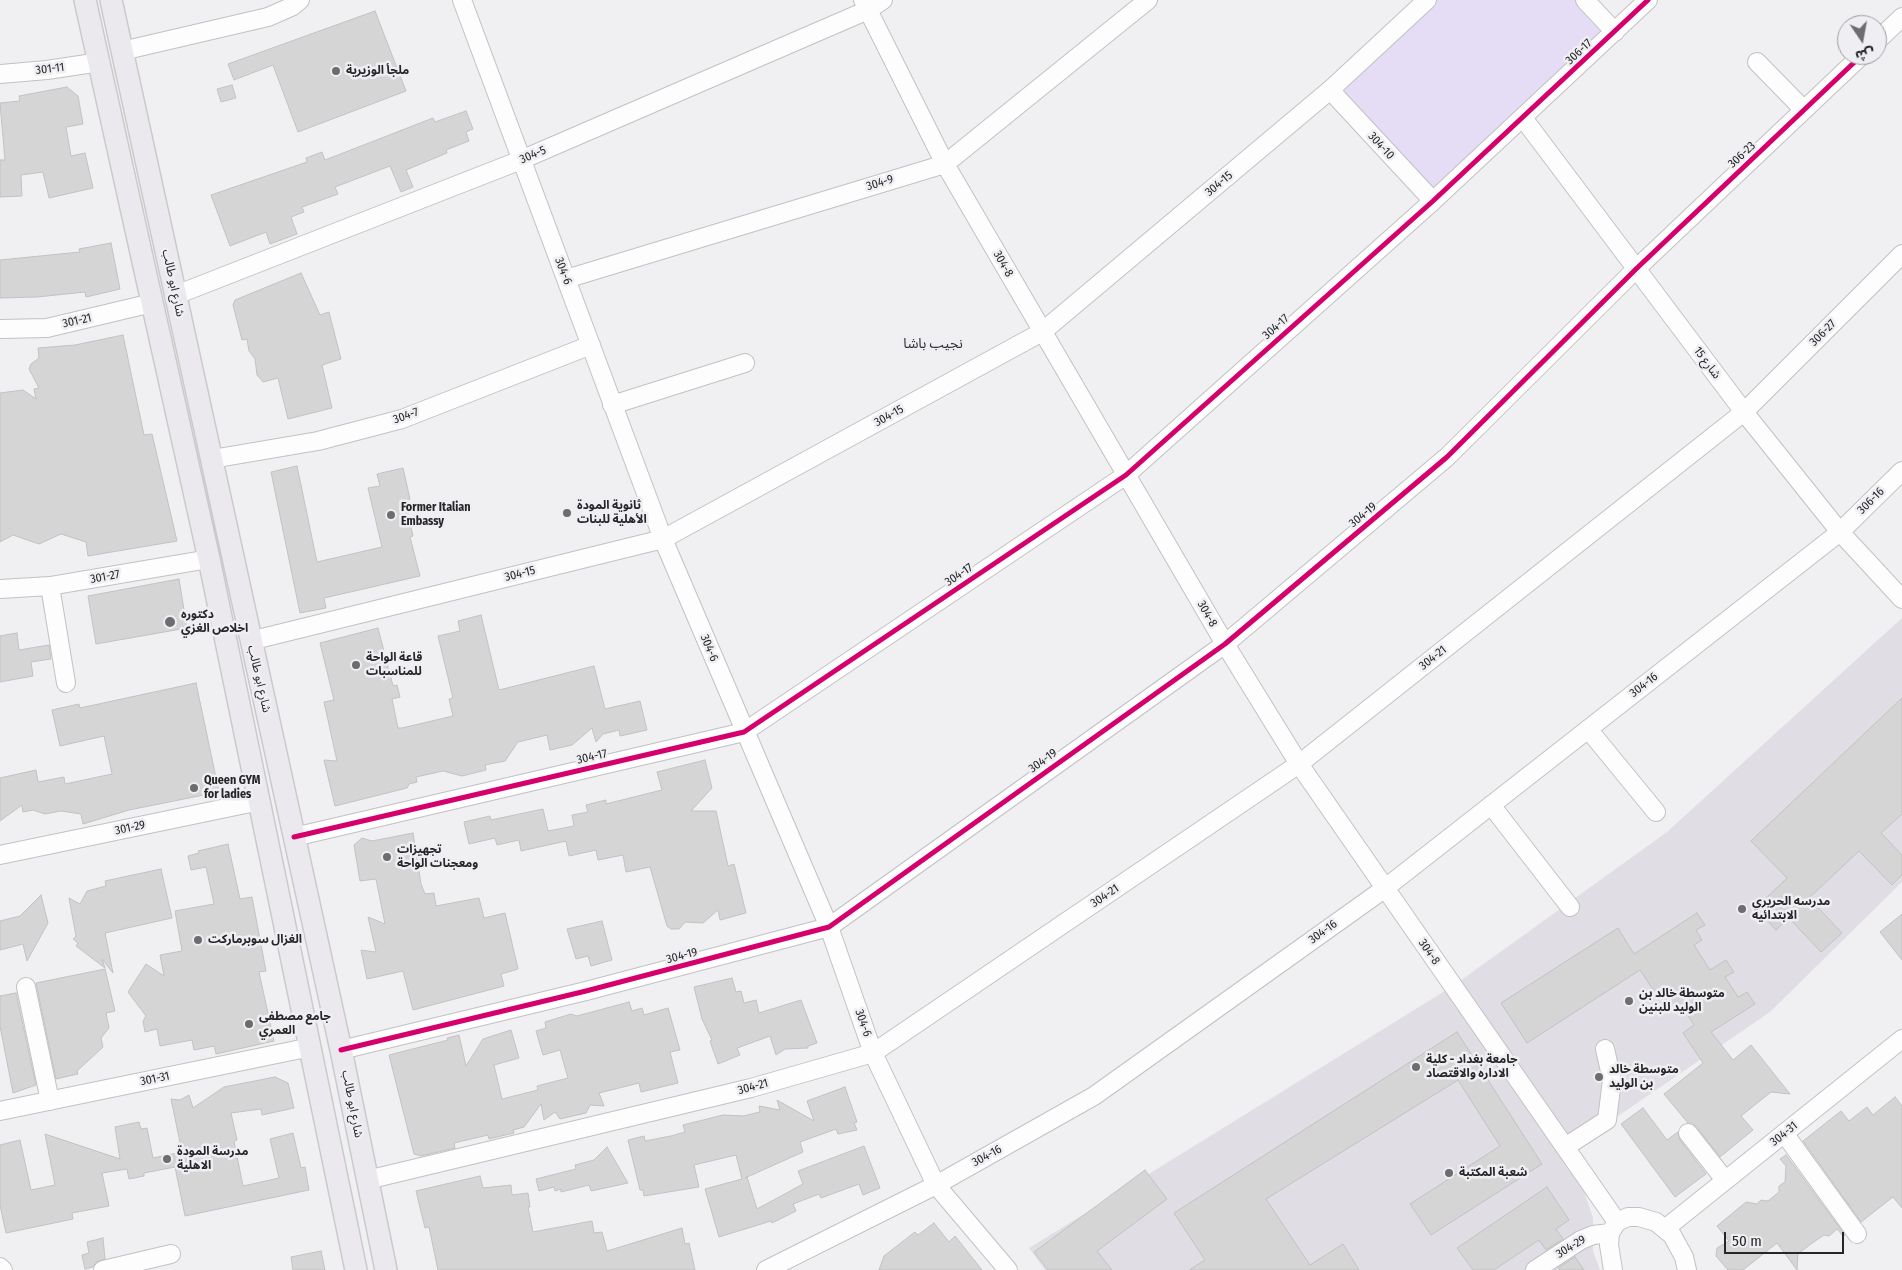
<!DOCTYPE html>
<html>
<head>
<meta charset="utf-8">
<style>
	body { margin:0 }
	#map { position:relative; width:1902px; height:1270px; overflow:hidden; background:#f0eff1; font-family:"Fira Sans Condensed","Noto Sans Arabic",sans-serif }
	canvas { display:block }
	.north { position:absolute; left:1837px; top:15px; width:50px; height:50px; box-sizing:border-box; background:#efeef2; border:1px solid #9f9ea1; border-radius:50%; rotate:168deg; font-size:14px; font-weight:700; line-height:20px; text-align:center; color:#262527 }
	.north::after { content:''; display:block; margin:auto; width:18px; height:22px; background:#6d6c6e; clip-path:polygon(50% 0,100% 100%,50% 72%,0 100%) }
	.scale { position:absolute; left:1724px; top:1232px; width:120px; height:22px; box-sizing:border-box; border:2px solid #262527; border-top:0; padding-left:6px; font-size:15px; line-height:18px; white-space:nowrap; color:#262527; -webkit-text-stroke:4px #efeef2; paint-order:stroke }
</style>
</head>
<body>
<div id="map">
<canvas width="1902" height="1270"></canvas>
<div class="north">ش</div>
<div class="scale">50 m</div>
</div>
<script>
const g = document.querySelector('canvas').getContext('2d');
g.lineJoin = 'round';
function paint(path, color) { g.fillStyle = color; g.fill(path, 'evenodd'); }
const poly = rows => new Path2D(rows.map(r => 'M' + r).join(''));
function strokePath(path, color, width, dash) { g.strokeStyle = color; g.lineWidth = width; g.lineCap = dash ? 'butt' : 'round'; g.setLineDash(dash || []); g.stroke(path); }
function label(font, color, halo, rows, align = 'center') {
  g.font = font + ' "Fira Sans Condensed","Noto Sans Arabic",sans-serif'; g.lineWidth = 5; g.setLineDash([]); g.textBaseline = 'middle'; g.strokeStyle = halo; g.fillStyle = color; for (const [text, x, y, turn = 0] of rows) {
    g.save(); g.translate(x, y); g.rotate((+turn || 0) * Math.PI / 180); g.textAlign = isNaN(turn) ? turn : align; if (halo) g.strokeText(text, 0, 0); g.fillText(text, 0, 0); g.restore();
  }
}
const built = poly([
	[1902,618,1902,882,1770,1012,1570,1149,1593,1218,1593,1251,1600,1270,1045,1270,1029,1248,1453,986,1667,832]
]);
const green = poly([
	[1427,0,1585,0,1615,32,1433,201,1330,90]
]);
const building = poly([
	[375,11,406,91,298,132,273,65,234,80,228,64,375,11],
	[232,85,236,98,221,102,217,89,232,85],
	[67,87,78,96,83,124,66,127,71,156,85,153,93,188,49,198,43,172,21,175,22,196,0,197,0,160,5,160,0,103,20,101,19,96,67,87],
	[466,111,473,129,466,132,469,141,446,150,447,153,406,170,413,187,401,192,390,166,335,187,338,194,302,207,304,212,291,217,297,234,270,244,266,232,230,246,211,195,307,162,306,158,322,152,325,160,433,118,435,122,466,111],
	[111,243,120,289,86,297,85,292,37,297,0,298,0,260,80,252,79,249,111,243],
	[301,273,320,315,329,312,341,359,322,365,332,408,288,419,278,378,263,382,257,375,255,359,249,351,247,339,242,340,233,305,235,300,301,273],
	[123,335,144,435,152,434,177,541,88,556,86,542,61,534,39,544,13,535,0,542,0,393,23,390,36,399,34,389,39,388,29,369,31,364,39,358,38,348,75,345,123,335],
	[297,466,317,562,382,547,368,488,380,486,377,474,403,468,410,499,405,501,413,536,410,537,420,576,324,598,326,608,300,613,271,472,297,466],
	[179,579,187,628,96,644,88,596,179,579],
	[481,615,499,690,594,666,605,709,640,701,647,730,620,736,619,730,603,734,596,742,592,728,572,745,550,750,547,735,518,742,505,761,485,765,486,770,462,776,443,771,416,777,417,782,409,784,407,788,335,806,324,760,337,761,324,702,334,700,320,643,378,628,393,686,397,685,400,697,392,699,398,728,402,728,453,716,449,699,453,698,438,636,460,631,458,621,481,615],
	[17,633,19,650,49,645,51,659,31,662,33,676,0,682,0,636,17,633],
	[196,683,219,792,129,810,83,824,81,814,61,811,45,814,33,810,23,812,22,805,0,821,0,778,36,770,38,782,64,777,65,784,112,774,104,736,60,746,52,710,79,704,80,708,196,683],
	[1902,698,1902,814,1881,833,1902,855,1902,875,1892,885,1859,851,1809,898,1842,933,1821,952,1789,918,1776,930,1756,908,1787,878,1751,841,1902,698],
	[705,760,712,788,691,811,716,811,728,866,734,864,746,913,720,920,718,910,703,923,685,922,679,929,671,929,667,926,650,867,626,872,623,855,598,860,596,850,569,856,566,841,521,851,519,840,497,845,495,838,469,844,464,822,490,816,491,820,543,809,548,831,574,826,572,815,588,812,586,805,606,800,606,804,662,790,657,772,705,760],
	[413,833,421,884,425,894,434,893,436,906,479,898,484,918,505,913,518,969,501,974,504,986,413,1010,403,971,367,979,361,950,376,952,368,917,385,924,376,879,360,881,354,845,362,838,372,841,413,833],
	[228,844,240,899,252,897,266,971,259,972,274,1041,216,1054,214,1046,194,1050,192,1040,160,1046,157,1029,145,1032,143,1021,146,1016,128,992,146,964,164,976,160,955,182,951,175,911,214,904,206,867,191,870,188,856,199,853,198,851,228,844],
	[161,869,172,918,105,933,113,973,102,959,105,968,76,946,78,943,73,939,76,936,69,898,80,904,87,891,106,886,105,881,161,869],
	[41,895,48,923,27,961,23,944,0,950,0,921,20,916,41,895],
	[1697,913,1705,925,1696,930,1702,940,1694,945,1710,970,1726,960,1734,972,1725,977,1738,997,1747,992,1755,1004,1711,1032,1733,1060,1751,1045,1790,1094,1771,1092,1741,1116,1753,1130,1720,1157,1696,1126,1688,1123,1664,1094,1703,1063,1683,1033,1694,1025,1681,1005,1670,1012,1656,990,1654,991,1640,970,1527,1043,1501,1003,1618,928,1634,954,1697,913],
	[1902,914,1902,960,1880,932,1902,914],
	[602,921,612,960,591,966,588,956,576,959,567,929,602,921],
	[105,969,115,1011,106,1013,109,1028,101,1038,103,1047,77,1071,78,1074,56,1079,36,983,105,969],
	[732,978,736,992,741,991,744,1003,756,1000,759,1013,801,1000,817,1043,808,1046,808,1048,785,1049,776,1055,770,1036,737,1048,740,1055,718,1064,710,1041,712,1040,702,1019,694,987,732,978],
	[16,993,36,1085,13,1093,0,1026,0,996,16,993],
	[629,1002,632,1011,642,1008,644,1015,668,1008,680,1050,670,1052,678,1083,641,1092,639,1083,599,1093,604,1106,590,1105,586,1113,560,1119,555,1112,544,1120,541,1104,524,1127,513,1130,514,1133,489,1139,488,1135,454,1143,455,1148,421,1156,414,1154,389,1055,448,1040,447,1038,459,1035,466,1066,483,1039,511,1030,519,1058,494,1065,502,1099,538,1090,537,1086,568,1078,560,1050,543,1055,536,1031,546,1028,545,1022,571,1014,577,1016,629,1002],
	[1457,1032,1542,1164,1431,1235,1410,1204,1500,1146,1458,1080,1266,1199,1310,1265,1343,1244,1359,1270,1189,1270,1205,1260,1174,1213,1457,1032],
	[275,1077,288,1083,294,1108,262,1115,261,1109,231,1113,237,1140,234,1141,243,1186,279,1178,270,1139,293,1133,301,1168,305,1167,309,1190,185,1216,175,1167,144,1173,144,1176,129,1179,127,1169,102,1173,109,1206,72,1213,73,1219,6,1233,0,1205,0,1145,20,1140,31,1190,55,1185,45,1134,120,1159,115,1127,139,1122,141,1129,147,1128,153,1158,182,1152,171,1099,180,1100,189,1095,193,1108,224,1087,275,1077],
	[845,1087,857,1122,854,1123,857,1130,838,1134,836,1129,800,1142,803,1152,745,1178,747,1177,757,1209,803,1184,798,1171,864,1146,880,1188,863,1195,859,1184,821,1198,819,1194,793,1204,796,1211,772,1223,771,1221,719,1237,705,1189,742,1179,736,1155,694,1165,699,1187,644,1196,643,1190,640,1190,628,1140,644,1136,645,1141,671,1136,685,1132,683,1125,723,1115,743,1116,760,1112,759,1106,780,1110,777,1100,814,1121,807,1101,845,1087],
	[1895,1097,1902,1106,1902,1208,1893,1197,1861,1222,1803,1141,1841,1111,1849,1121,1867,1107,1873,1115,1895,1097],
	[1643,1108,1667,1140,1678,1132,1680,1140,1706,1174,1675,1197,1621,1124,1643,1108],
	[607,1147,628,1183,591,1191,589,1185,561,1192,561,1189,555,1191,554,1187,539,1191,536,1179,576,1169,575,1165,594,1160,607,1147],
	[1786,1155,1845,1235,1843,1236,1837,1229,1829,1236,1824,1235,1811,1244,1798,1254,1797,1270,1777,1243,1743,1270,1728,1270,1716,1256,1717,1248,1729,1241,1717,1226,1746,1202,1757,1204,1761,1200,1768,1201,1779,1192,1779,1186,1785,1182,1786,1166,1780,1159,1786,1155],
	[1145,1170,1167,1199,1097,1251,1112,1270,1048,1270,1034,1252,1145,1170],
	[480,1176,483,1188,511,1185,512,1195,528,1193,530,1207,528,1207,533,1232,592,1221,594,1233,602,1232,607,1251,682,1228,685,1244,689,1243,695,1270,438,1270,429,1227,425,1228,416,1191,480,1176],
	[1547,1187,1569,1220,1556,1229,1563,1239,1546,1250,1539,1240,1494,1270,1473,1270,1457,1248,1547,1187],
	[934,1223,949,1242,955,1236,982,1270,879,1270,884,1256,915,1232,918,1235,934,1223],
	[103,1238,105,1259,96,1262,93,1267,85,1269,82,1255,89,1253,87,1242,103,1238],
	[321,1251,325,1270,293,1270,291,1257,321,1251],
	[1575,1257,1584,1270,1560,1270,1558,1268,1575,1257]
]);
const minor = poly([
	[462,0,663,539,829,927,873,1053,936,1185,1008,1270],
	[863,0,945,164,1225,644,1299,764,1617,1222],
	[1585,0,1615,32],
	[1877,41,1902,17],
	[122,51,268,17,293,6,300,0],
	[1757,62,1804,110],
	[0,74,47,70,100,62],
	[1330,90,1433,201],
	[1523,118,1744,412,1840,532,1902,599],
	[566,279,945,164,1148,0],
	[176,295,521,160,868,10,883,0],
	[0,329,47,328,152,303],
	[612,405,745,363],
	[212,459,318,441,402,419,591,345],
	[50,586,66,683],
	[0,589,50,586,209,559],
	[250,641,663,539,1042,332,1330,90,1427,0],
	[1588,729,1656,812],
	[1491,805,1570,907],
	[294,837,744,732,1126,475,1433,201,1648,0],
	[0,855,260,801],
	[26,987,50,1101],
	[341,1050,586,991,829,927,1225,644,1447,457,1636,269,1862,55],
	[0,1111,311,1047],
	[1688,1133,1725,1180],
	[1784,1133,1857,1234],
	[1565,1147,1607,1120,1612,1080,1605,1049],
	[367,1180,751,1088,873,1053,1299,764,1744,412,1902,254],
	[1666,1228,1902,1039],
	[0,1267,3,1270],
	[103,1270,171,1254],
	[766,1270,936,1185,1094,1096,1384,889,1840,532,1902,471],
	[1535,1270,1581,1240,1593,1235,1610,1233],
	[1613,1270,1609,1245,1610,1233,1617,1222,1628,1217,1639,1217,1656,1222,1672,1235,1684,1257,1687,1270]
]);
const major = poly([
	[85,0,209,559,356,1270],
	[111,0,341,1050,386,1270]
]);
const cycleway = poly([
	[294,837,744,732,1126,475,1433,201,1648,0],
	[341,1050,586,991,829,927,1225,644,1447,457,1636,269,1862,55]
]);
const markers = [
	[336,71,5,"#6d6c6e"],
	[567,513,5,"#6d6c6e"],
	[391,515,5,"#6d6c6e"],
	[170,622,6,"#6d6c6e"],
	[356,665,5,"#6d6c6e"],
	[194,788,5,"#6d6c6e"],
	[387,857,5,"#6d6c6e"],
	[1742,909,5,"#6d6c6e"],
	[198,940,5,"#6d6c6e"],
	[1629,1001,5,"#6d6c6e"],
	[249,1024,5,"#6d6c6e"],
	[1416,1067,5,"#6d6c6e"],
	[1599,1077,5,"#6d6c6e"],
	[167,1159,5,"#6d6c6e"],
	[1449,1173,5,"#6d6c6e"]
];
const streetNames = [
	["306-17",1579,52,-43],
	["301-11",50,69,-7],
	["304-10",1381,146,47],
	["304-5",533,155,-23],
	["306-23",1742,155,-43],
	["304-9",880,183,-17],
	["304-15",1219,184,-40],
	["304-8",1003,264,60],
	["304-6",563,271,69],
	["شارع ابو طالب",173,283,78],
	["301-21",77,321,-13],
	["304-17",1276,327,-42],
	["306-27",1823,333,-45],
	["شارع 15",1707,363,53],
	["304-7",406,416,-19],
	["304-15",889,416,-29],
	["306-16",1871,501,-45],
	["304-19",1363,515,-40],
	["304-15",520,574,-14],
	["304-17",959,575,-34],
	["301-27",105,577,-10],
	["304-8",1207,614,60],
	["304-6",709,648,67],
	["304-21",1433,658,-38],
	["شارع ابو طالب",259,679,77],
	["304-16",1644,685,-38],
	["304-17",592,757,-13],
	["304-19",1043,761,-36],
	["301-29",130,828,-12],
	["304-21",1105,896,-34],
	["304-16",1323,932,-36],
	["304-8",1429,952,55],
	["304-19",682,956,-15],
	["304-6",863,1023,71],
	["301-31",155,1079,-12],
	["304-21",753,1087,-15],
	["شارع ابو طالب",352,1104,79],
	["304-31",1784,1134,-39],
	["304-16",987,1156,-29],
	["304-29",1571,1247,-31]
];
const poiNames = [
	["ملجأ الوزيرية",346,71],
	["ثانوية المودة",577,506],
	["الأهلية للبنات",577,520],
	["Former Italian",401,508],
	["Embassy",401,522],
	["دكتوره",181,615],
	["اخلاص الغزي",181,629],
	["قاعة الواحة",366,658],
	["للمناسبات",366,672],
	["Queen GYM",204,781],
	["for ladies",204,795],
	["تجهيزات",397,850],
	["ومعجنات الواحة",397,864],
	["مدرسه الحريري",1752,902],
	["الابتدائيه",1752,916],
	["الغزال سوبرماركت",208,940],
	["متوسطة خالد بن",1639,994],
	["الوليد للبنين",1639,1008],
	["جامع مصطفى",259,1017],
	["العمري",259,1031],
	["جامعة بغداد - كلية",1426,1060],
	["الاداره والاقتصاد",1426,1074],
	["متوسطة خالد",1609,1070],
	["بن الوليد",1609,1084],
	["مدرسة المودة",177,1152],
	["الاهلية",177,1166],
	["شعبة المكتبة",1459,1173]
];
const neighbourhoodNames = [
	["نجيب باشا",933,344]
];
paint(built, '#e0dee4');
paint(green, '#e5dcf5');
paint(building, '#d5d5d6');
strokePath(building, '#c2c1c3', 1);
strokePath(minor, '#c2c1c3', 20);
strokePath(major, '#cacacb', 24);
strokePath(minor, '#fdfdfd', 18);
strokePath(major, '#ebe9ee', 21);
strokePath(cycleway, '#d6006c', 5);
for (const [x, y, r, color] of markers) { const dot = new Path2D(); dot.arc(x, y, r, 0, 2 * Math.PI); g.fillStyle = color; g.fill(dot); strokePath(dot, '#efeef2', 2); }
label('12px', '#262527', '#efeef2', streetNames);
label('bold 12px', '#262527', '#efeef2', poiNames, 'left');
label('14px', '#313033', '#efeef2', neighbourhoodNames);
</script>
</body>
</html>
